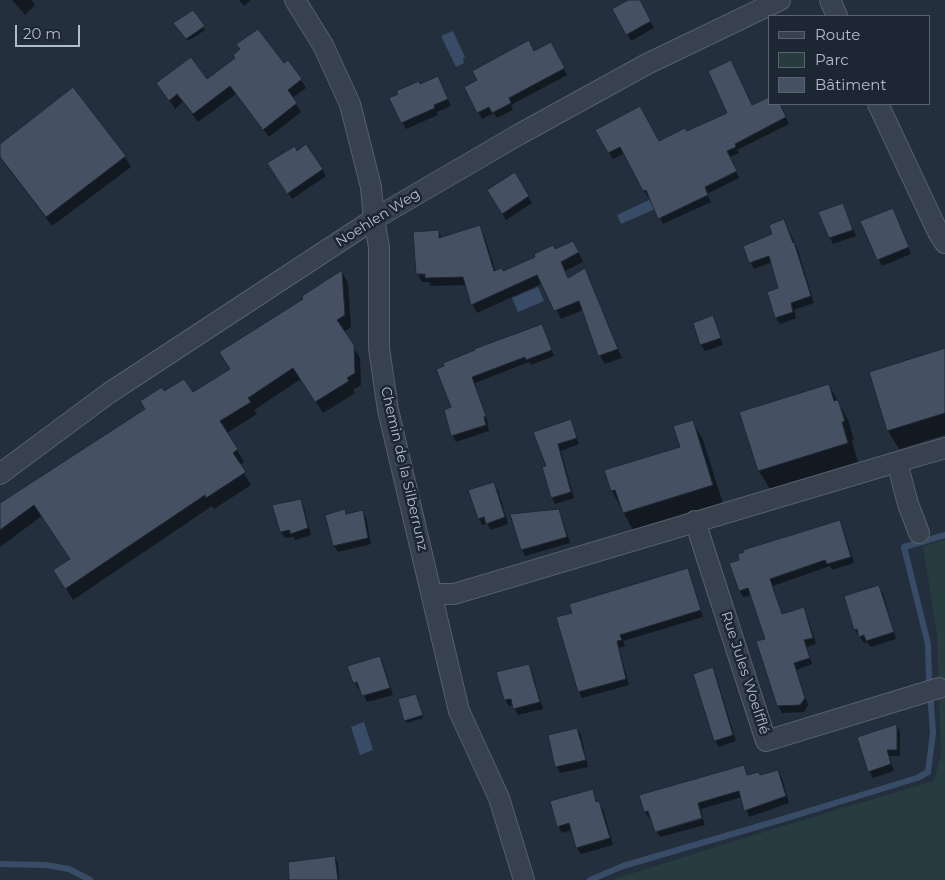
<!DOCTYPE html>
<html>
<head>
<meta charset="utf-8">
<style>
	body { margin:0 }
	#map { position:relative; width:945px; height:880px; overflow:hidden; background:#242f3e; font-family:Montserrat,sans-serif }
	canvas { display:block }
	.legend { position:absolute; left:768px; top:15px; width:162px; height:90px; box-sizing:border-box; background:#1d2633; border:1px solid #59626f; margin:0; padding:6px 9px; list-style:none; font-size:15px; color:#b4bcc9 }
	.legend li { display:flex; align-items:center; gap:10px; height:25px }
	.legend b { width:25px; border:1px solid #59626f }
	.scale { position:absolute; left:15px; top:25px; width:65px; height:22px; box-sizing:border-box; border:2px solid #b4bcc9; border-top:0; padding-left:6px; font-size:15px; line-height:18px; white-space:nowrap; color:#b4bcc9; -webkit-text-stroke:4px #1d2633; paint-order:stroke }
</style>
</head>
<body>
<div id="map">
<canvas width="945" height="880"></canvas>
<ul class="legend">
<li><b style="height:6px;background:#38414e"></b>Route</li>
<li><b style="height:14px;background:#263c3f"></b>Parc</li>
<li><b style="height:14px;background:#455162"></b>Bâtiment</li>
</ul>
<div class="scale">20 m</div>
</div>
<script>
const g = document.querySelector('canvas').getContext('2d');
g.lineJoin = 'round';
function paint(path, color) { g.fillStyle = color; g.fill(path, 'evenodd'); }
const poly = rows => new Path2D(rows.map(r => 'M' + r).join(''));
function strokePath(path, color, width, dash) { g.strokeStyle = color; g.lineWidth = width; g.lineCap = dash ? 'butt' : 'round'; g.setLineDash(dash || []); g.stroke(path); }
function label(font, color, halo, rows, align = 'center') {
  g.font = font + ' Montserrat,sans-serif'; g.lineWidth = 5; g.setLineDash([]); g.textBaseline = 'middle'; g.strokeStyle = halo; g.fillStyle = color; for (const [text, x, y, turn = 0] of rows) {
    g.save(); g.translate(x, y); g.rotate((+turn || 0) * Math.PI / 180); g.textAlign = isNaN(turn) ? turn : align; if (halo) g.strokeText(text, 0, 0); g.fillText(text, 0, 0); g.restore();
  }
}
const green = poly([
	[945,540,945,880,611,880,780,827,934,781,941,754,937,634,923,546]
]);
const water = poly([
	[453,31,465,57,463,59,464,63,456,67,441,36],
	[651,199,655,209,621,224,617,215],
	[538,287,544,301,518,312,512,298],
	[364,722,373,750,360,755,351,727]
]);
const shadow = poly([
	[12,0,32,0,35,5,25,15],
	[239,0,251,0,244,6],
	[631,0,638,0,654,28,631,41,614,10],
	[176,26,203,27,205,30,188,41],
	[551,44,567,75,511,105,513,110,497,118,494,113,482,119,478,112,534,52],
	[236,58,283,65,301,80,306,88,292,98,301,112,269,137,236,94,198,122,183,102,175,109,158,83,207,81],
	[441,84,451,106,437,112,438,115,406,129,390,99,420,85],
	[73,88,125,157,131,167,52,226,1,159,0,145],
	[769,104,779,104,789,124,737,150,739,153,730,157,739,178,707,194,711,202,663,224,649,195,647,196,624,153,613,159,597,131,659,142,752,106],
	[297,152,322,169,326,176,292,199,272,170],
	[514,174,532,203,506,220,488,190],
	[843,205,856,236,833,244,830,238],
	[893,209,911,254,882,266,861,221],
	[784,220,798,250,814,303,794,310,796,318,780,324,776,318,780,289,772,262,754,269,744,247,774,235],
	[479,226,484,235,496,272,503,272,555,250,578,251,583,262,565,271,568,279,585,270,622,358,605,364,600,356,583,310,561,319,543,283,477,313,472,304,467,285,431,286,429,282,422,282,417,273,438,231,442,238],
	[420,272,431,275,420,275],
	[342,272,348,283,351,327,344,332,360,358,361,385,353,390,355,393,323,413,301,379,254,410,257,414,227,433,244,462,239,465,251,485,214,509,212,506,73,600,62,582,71,560,42,516,0,547,0,504,146,410,164,393,192,394,231,370,305,299],
	[712,316,723,345,705,351,701,345],
	[542,325,554,356,531,365,529,362,475,383,488,423,487,423,489,431,456,442,453,436,445,410,452,408,476,351],
	[945,350,945,435,899,449,888,431,870,373],
	[829,385,848,420,854,440,852,441,858,462,770,489,759,471,741,412],
	[570,421,579,444,561,451,574,498,555,504,552,498,543,468,548,467,535,432],
	[692,421,703,440,723,504,634,532,612,491,681,448],
	[494,483,498,490,508,524,491,530,487,523,482,525,479,518],
	[301,500,304,507,311,535,295,540,294,537,285,538,281,532],
	[559,510,562,517,570,543,525,556,522,550],
	[345,511,347,515,362,511,366,517,371,544,338,552,334,546],
	[839,522,843,528,854,563,832,570,830,566,773,586,782,615,803,608,807,615,816,644,807,647,812,664,796,670,808,705,804,712,782,713,778,706,766,640,751,595,743,597,740,591],
	[687,569,691,576,703,617,623,641,625,646,619,648,629,685,582,698,579,692,573,614],
	[879,586,883,593,896,639,871,647,867,642,864,643,855,630,845,597],
	[379,657,383,663,393,695,367,702,361,688,358,689,355,682],
	[529,665,532,672,543,709,518,715,513,705,509,706,505,700,498,673],
	[713,669,716,675,736,741,719,747,715,740],
	[417,698,423,718,407,723,405,720],
	[897,726,900,732,900,756,889,756,894,771,873,778,869,771],
	[577,729,581,735,588,767,560,773,557,767,550,736],
	[743,767,748,776,761,776,778,771,782,778,789,803,749,817,742,797,701,809,703,817,656,830,652,818,649,818,645,812,641,796],
	[592,791,598,803,603,809,613,845,581,854,577,848,572,830,562,833,558,826],
	[703,819,705,825,660,837,657,832],
	[335,858,338,863,339,880,291,880]
]);
const stream = poly([
	[0,864,46,865,69,869,90,880],
	[590,880,623,866,780,820,917,778,928,772,933,733,929,678,928,644,904,547,945,535]
]);
const building = poly([
	[628,0,640,0,651,21,626,35,612,9,628,0],
	[193,10,205,26,186,39,173,23,193,10],
	[258,29,284,63,288,60,302,79,288,90,297,103,263,130,230,86,193,114,177,94,169,101,156,83,191,57,207,79,235,58,233,55,240,49,236,44,258,29],
	[529,40,534,51,551,42,565,68,509,98,511,103,492,113,489,107,477,113,464,87,477,80,472,71,529,40],
	[731,60,752,105,769,97,769,104,780,104,786,117,735,144,736,147,727,151,737,171,705,187,708,195,658,219,646,190,643,191,620,147,608,153,595,130,640,106,659,141,685,128,687,131,727,113,708,71,731,60],
	[438,76,448,99,434,105,435,108,401,123,389,98,398,94,396,91,419,81,420,84,438,76],
	[73,87,126,156,46,217,0,157,0,144,73,87],
	[306,144,323,169,287,194,267,163,295,146,297,151,306,144],
	[515,172,529,196,502,214,487,190,515,172],
	[843,203,853,230,829,238,818,212,843,203],
	[893,208,909,247,877,260,860,221,893,208],
	[784,219,793,243,794,242,811,296,791,303,793,312,775,318,767,292,778,288,769,256,749,263,743,246,772,234,769,225,784,219],
	[480,225,494,271,502,268,503,271,535,257,534,254,553,245,555,249,573,241,579,252,561,262,568,278,585,268,618,349,598,356,579,301,554,311,537,275,471,305,463,277,425,278,425,274,416,274,413,232,439,230,439,238,480,225],
	[342,270,345,315,337,320,354,345,355,373,347,378,349,381,315,402,293,368,248,398,251,402,220,421,238,449,233,453,246,472,206,498,205,495,65,589,53,570,70,559,34,505,0,530,0,503,145,409,140,401,162,387,164,391,184,379,193,392,230,369,219,352,303,299,302,296,342,270],
	[713,315,721,338,700,345,693,323,713,315],
	[542,324,552,350,526,360,525,357,472,377,486,416,484,417,486,425,451,436,444,410,451,407,436,369,444,366,443,363,475,350,474,349,542,324],
	[945,348,945,413,887,431,869,372,945,348],
	[829,384,834,401,838,400,845,421,842,422,848,443,758,471,739,412,829,384],
	[571,419,577,438,558,444,571,492,551,498,542,467,546,466,533,432,571,419],
	[693,420,713,485,623,513,615,490,611,491,604,470,680,447,673,426,693,420],
	[494,482,505,517,486,524,484,517,478,519,468,490,494,482],
	[301,499,308,528,290,534,290,530,280,532,272,505,301,499],
	[345,509,346,514,363,510,368,538,333,546,325,515,345,509],
	[559,509,567,537,521,550,510,514,559,509],
	[840,520,851,557,827,564,825,560,770,579,782,614,804,607,813,638,804,640,810,658,794,663,805,698,800,705,777,706,756,641,765,639,748,588,739,591,729,563,739,560,738,554,744,552,743,550,840,520],
	[688,568,701,610,620,635,622,640,617,641,626,679,578,692,556,617,572,613,569,604,688,568],
	[879,585,894,632,866,641,864,635,859,637,857,629,854,630,844,596,879,585],
	[380,656,390,688,362,696,357,682,353,683,347,666,380,656],
	[529,664,540,702,513,709,511,699,504,700,496,672,529,664],
	[713,667,733,735,714,741,693,674,713,667],
	[416,694,423,715,404,721,398,699,416,694],
	[897,724,897,750,887,750,891,764,868,772,857,737,897,724],
	[577,728,586,760,555,767,548,735,577,728],
	[744,765,747,775,759,772,760,775,778,770,786,796,744,811,739,791,698,803,702,818,655,832,648,811,644,812,639,795,744,765],
	[593,789,596,802,599,801,610,838,576,848,569,823,557,827,550,801,593,789],
	[335,856,338,880,289,880,288,862,335,856]
]);
const street = poly([
	[295,0,323,45,350,104,371,187,374,219,379,247,379,348,388,410,459,711,499,798,524,880],
	[830,0,837,16],
	[878,104,938,232,945,243],
	[0,474,109,393,374,219,518,135,647,64,780,0],
	[695,521,766,741,939,688],
	[919,533,908,504,897,462,945,448],
	[432,594,454,594,897,462]
]);
const streetNames = [
	["Noehlen Weg",378,218,-32],
	["Chemin de la Silberrunz",404,469,77],
	["Rue Jules Woelfflé",745,673,72]
];
paint(green, '#263c3f');
paint(water, '#394c67');
paint(shadow, '#0007');
strokePath(stream, '#394c67', 6);
paint(building, '#455162');
strokePath(building, '#1f2835', 1);
strokePath(street, '#565f6c', 22);
strokePath(street, '#38414e', 20);
label('14px', '#b4bcc9', '#1d2633', streetNames);
</script>
</body>
</html>
